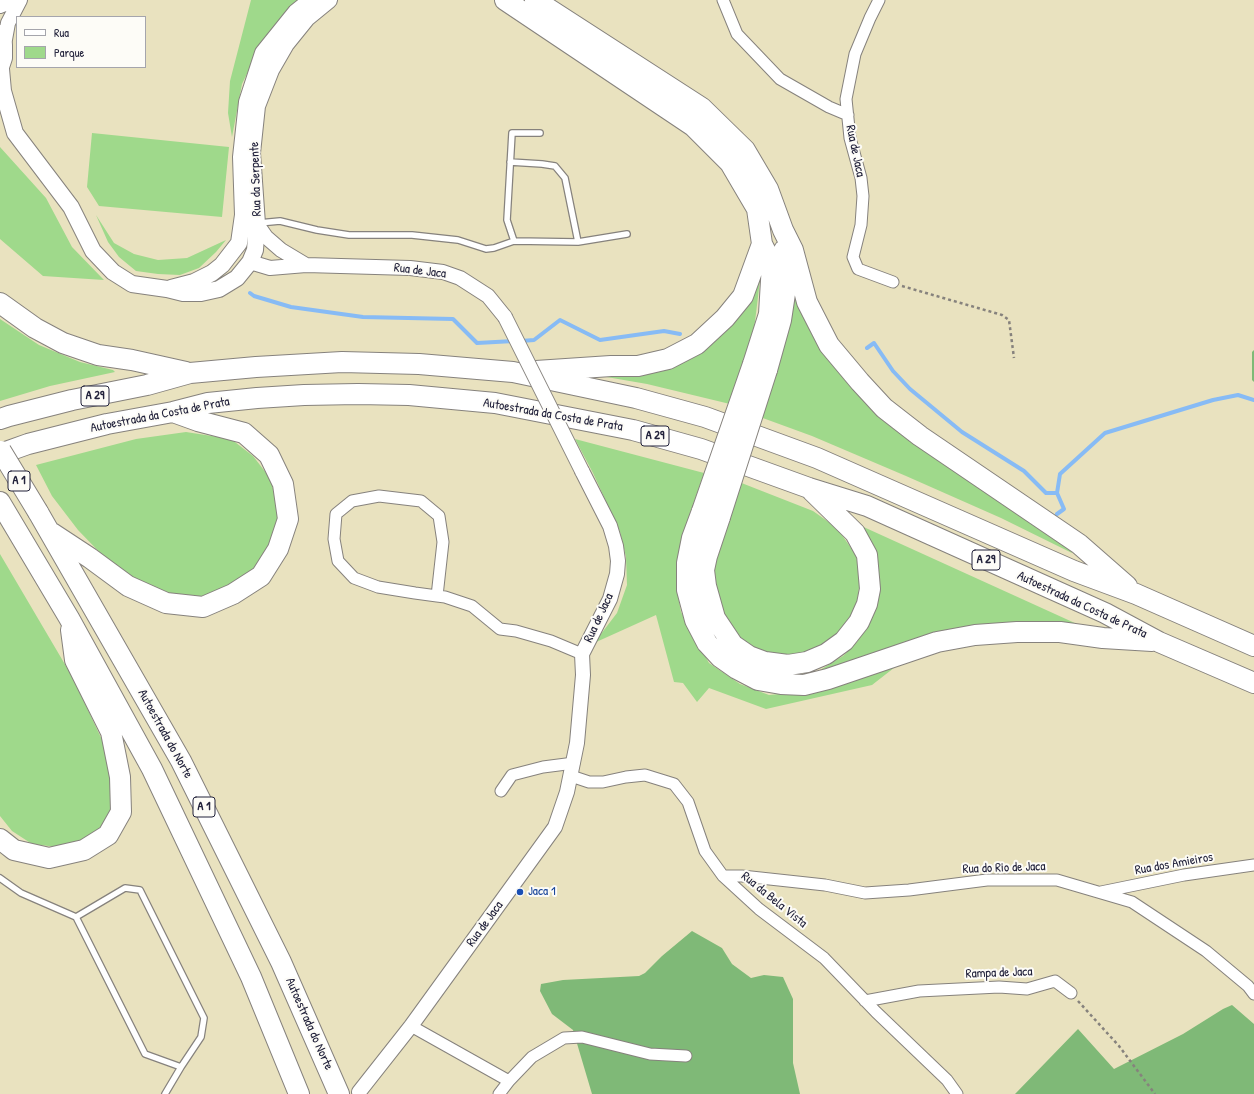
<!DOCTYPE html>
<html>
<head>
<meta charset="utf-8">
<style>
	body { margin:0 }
	#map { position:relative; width:1254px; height:1094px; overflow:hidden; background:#e9e2bf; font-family:"Patrick Hand",sans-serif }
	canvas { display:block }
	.legend { position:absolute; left:16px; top:16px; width:130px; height:52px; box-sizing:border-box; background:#fdfcf7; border:1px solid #a5a5ac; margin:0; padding:5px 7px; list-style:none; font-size:12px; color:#22223b }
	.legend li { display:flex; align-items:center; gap:8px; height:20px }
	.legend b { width:20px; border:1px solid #a5a5ac }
</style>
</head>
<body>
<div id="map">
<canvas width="1254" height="1094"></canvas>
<ul class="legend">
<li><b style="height:5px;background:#fff"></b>Rua</li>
<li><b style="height:11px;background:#9fd98b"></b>Parque</li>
</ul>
</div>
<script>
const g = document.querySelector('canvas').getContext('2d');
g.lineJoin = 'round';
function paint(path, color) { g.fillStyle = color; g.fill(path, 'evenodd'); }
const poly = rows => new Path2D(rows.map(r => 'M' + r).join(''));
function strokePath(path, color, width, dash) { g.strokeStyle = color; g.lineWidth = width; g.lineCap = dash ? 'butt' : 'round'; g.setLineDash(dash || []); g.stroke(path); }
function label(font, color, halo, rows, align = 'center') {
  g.font = font + ' "Patrick Hand",sans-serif'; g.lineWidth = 4; g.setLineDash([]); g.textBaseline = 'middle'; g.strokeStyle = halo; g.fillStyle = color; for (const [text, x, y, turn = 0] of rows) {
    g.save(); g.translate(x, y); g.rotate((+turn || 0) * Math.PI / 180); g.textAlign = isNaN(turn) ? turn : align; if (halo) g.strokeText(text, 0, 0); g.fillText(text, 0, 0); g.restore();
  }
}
const green = poly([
	[251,0,300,0,259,49,242,84,232,137,228,113,230,81],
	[92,133,229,147,222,217,99,206,87,187],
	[0,147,46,198,72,247,104,280,43,276,0,239],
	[96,215,114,243,134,254,158,260,187,258,226,240,216,252,199,268,180,275,158,274,136,271,119,257,108,242],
	[790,269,831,360,1071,549,1072,553,1001,518,906,476,812,436,760,417],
	[761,272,754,330,730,404,647,384,589,374,683,361],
	[0,319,39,345,80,362,113,370,115,372,50,386,0,401],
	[186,432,231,439,253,456,270,478,279,510,276,533,257,570,218,593,191,598,167,592,134,579,108,561,78,530,52,496,36,465,136,439],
	[575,439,704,473,687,522,676,585,681,612,709,663,740,684,769,695,812,691,899,664,872,685,766,709,709,688,697,702,683,683,674,682,656,615,594,643,617,613,627,585,626,557,620,532,593,473],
	[739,482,813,511,837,528,856,555,859,572,859,588,857,601,853,617,842,633,822,649,778,658,758,650,742,640,725,622,714,584,716,555],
	[857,524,1077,624,844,664,820,670,843,656,857,642,866,627],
	[0,554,73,678,103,742,111,768,113,807,99,829,84,842,57,847,32,844,12,831,0,816]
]);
const forest = poly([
	[1254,350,1254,382,1252,380,1252,352],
	[692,931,722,948,732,964,751,978,764,975,783,977,793,999,793,1063,800,1094,592,1094,573,1030,552,1014,540,991,541,984,563,980,639,976,645,973,662,956],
	[1232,1005,1254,1024,1254,1094,1015,1094,1078,1029,1114,1069,1183,1034,1223,1009]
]);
const stream = poly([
	[250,293,254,296,291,307,363,317,453,319,477,343,514,341],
	[521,341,534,340,560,320,600,340,664,331,680,334],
	[867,348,874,343,893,371,910,389,962,432,1024,471,1046,493,1057,493],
	[1057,514,1064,509,1057,493,1060,474,1105,433,1213,400,1238,395,1254,400]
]);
const path = poly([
	[902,286,1002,315,1009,320,1014,358],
	[1078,1001,1119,1046,1155,1094]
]);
const service = poly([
	[510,162,542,164,555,166,565,178,578,242],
	[259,223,280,221,317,230,349,235,412,235,458,240,486,249,494,248,514,241,578,242,627,234],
	[514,241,507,220,512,133,540,133],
	[0,878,21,893,76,917,145,1054,181,1067],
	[76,917,125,888,140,890,204,1018,201,1037,181,1067,165,1094]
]);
const minor = poly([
	[723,0,737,34,780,79,829,107,848,115],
	[879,0,870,18,855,54,846,99,850,138,861,178,863,196,861,225,853,257,858,269,893,282],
	[437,596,443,542,439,516,421,501,379,496,352,501,336,514,334,539,338,561,354,578,378,587,415,593,437,596,445,597,472,606,500,629,516,631,551,641,582,654],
	[571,776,589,782,603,782,626,777,645,775,674,784,688,802,705,851,723,876,759,909,824,958,876,1012,947,1080,957,1094],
	[501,791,512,775,543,767,574,763],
	[723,876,742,876,825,885,865,893,909,890,987,880,1057,880,1132,902,1206,951,1248,986,1254,994],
	[1101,892,1184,875,1254,865],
	[865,1001,919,991,999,987,1027,989,1055,981,1071,993],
	[411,1026,509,1081],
	[499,1094,509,1081,532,1057,564,1038,582,1037,650,1054,686,1056]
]);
const tertiary = poly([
	[0,6,15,0],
	[4,45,8,23,20,0],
	[257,224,266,237,281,250,306,265],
	[250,262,270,268,306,265,410,268,443,272,460,278,488,296,505,317],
	[359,1092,411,1026,555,827,567,792,577,743,583,675,582,654,610,599,617,574,618,561,616,546,610,526,582,471]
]);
const secondary = poly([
	[0,33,4,45,4,58,0,70],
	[1,69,3,91,15,133,71,207,93,251,113,272,132,284,167,289,183,293,201,293,219,289,237,278,250,262,255,250,257,224,252,153,257,106,271,70,286,44,307,18,329,0],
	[171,288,194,282,212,273,222,265,239,243,243,215,241,157,247,102,263,53,296,12,311,0]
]);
const motorway = poly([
	[505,0,693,126,730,163,757,209,762,244,772,264,769,314,753,364],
	[535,0,702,108,745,150,768,189,783,230,793,250,807,302,829,345,860,382,884,408,920,436,1079,544,1127,586],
	[0,303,35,328,63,343,98,355,132,360,186,372],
	[767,370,781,320,786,287,784,250],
	[536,371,611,366,638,366,668,359,697,344,725,318,743,296,762,244],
	[0,419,9,416,72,400,147,385,190,373,256,367,342,362,419,364,513,372,636,398,705,417,817,458,1074,571,1136,594,1254,646],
	[0,454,28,444,107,424,173,412,208,403,257,398,304,395,358,394,409,395,495,403,633,430,701,449,809,488,867,506,1105,613,1159,642,1254,683],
	[0,502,69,618,152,769,251,977,299,1094],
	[702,511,692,538,687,563,687,590,695,620,707,643,720,657,737,669,758,680,781,684,804,685,828,679,937,642,975,635,1017,632,1060,632,1103,638,1152,641],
	[38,512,181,761,281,962,339,1094],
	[720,517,707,556,704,570,706,586,715,618,733,645,749,656,765,662,788,665,807,662,826,654,844,641,859,622,867,604,870,589,867,555,855,533,812,491],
	[52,533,90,558,128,586,166,603,203,607,233,594,261,576,278,549,288,519,283,484,269,455,244,433,198,421,173,412],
	[0,839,14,850,49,858,84,850,108,835,121,812,120,777,111,732,75,660,71,630]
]);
const tertiaryBridge = poly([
	[505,317,582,471]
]);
const motorwayBridge = poly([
	[1,451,38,512],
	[702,511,753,364],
	[720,517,767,370]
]);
const markers = [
	[520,892,4,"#1a4fb4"]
];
const shields = [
	[95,396,28],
	[655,436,28],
	[19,481,22],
	[986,560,28],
	[204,807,22]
];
const shieldNames = [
	["A 29",95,396],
	["A 29",655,436],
	["A 1",19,481],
	["A 29",986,560],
	["A 1",204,807]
];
const streetNames = [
	["Rua de Jaca",855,151,78],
	["Rua da Serpente",256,179,-92],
	["Rua de Jaca",420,271,7],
	["Autoestrada da Costa de Prata",160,415,-11],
	["Autoestrada da Costa de Prata",553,415,10],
	["Autoestrada da Costa de Prata",1082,605,25],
	["Rua de Jaca",599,618,-65],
	["Autoestrada do Norte",165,734,61],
	["Rua dos Amieiros",1174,864,-10],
	["Rua do Rio de Jaca",1004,868,-2],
	["Rua da Bela Vista",774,900,39],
	["Rua de Jaca",485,924,-54],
	["Rampa de Jaca",999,973,-2],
	["Autoestrada do Norte",309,1024,66]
];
const transitNames = [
	["Jaca 1",528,892]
];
paint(green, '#9fd98b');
paint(forest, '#7fb977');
strokePath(stream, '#87bbf5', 4);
strokePath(service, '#86827d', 8);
strokePath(minor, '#86827d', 13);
strokePath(tertiary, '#86827d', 16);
strokePath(secondary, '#86827d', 18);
strokePath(motorway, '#86827d', 22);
strokePath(path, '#86827d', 2.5, [3, 3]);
strokePath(service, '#fff', 5.5);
strokePath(minor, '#fff', 11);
strokePath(tertiary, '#fff', 14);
strokePath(secondary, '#fff', 16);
strokePath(motorway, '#fff', 20);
strokePath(tertiaryBridge, '#86827d', 16, []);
strokePath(motorwayBridge, '#86827d', 22, []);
strokePath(tertiaryBridge, '#fff', 14);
strokePath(motorwayBridge, '#fff', 20);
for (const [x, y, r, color] of markers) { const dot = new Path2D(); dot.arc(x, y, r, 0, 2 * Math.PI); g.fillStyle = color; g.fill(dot); strokePath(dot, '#fdfcf7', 1.5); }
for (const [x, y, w] of shields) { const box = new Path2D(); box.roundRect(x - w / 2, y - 10, w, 20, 3); g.fillStyle = '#fdfcf7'; g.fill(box); strokePath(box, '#22223b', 1); }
label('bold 12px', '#22223b', null, shieldNames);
label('13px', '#22223b', '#fdfcf7', streetNames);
label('13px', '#164399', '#fdfcf7', transitNames, 'left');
</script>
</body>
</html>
